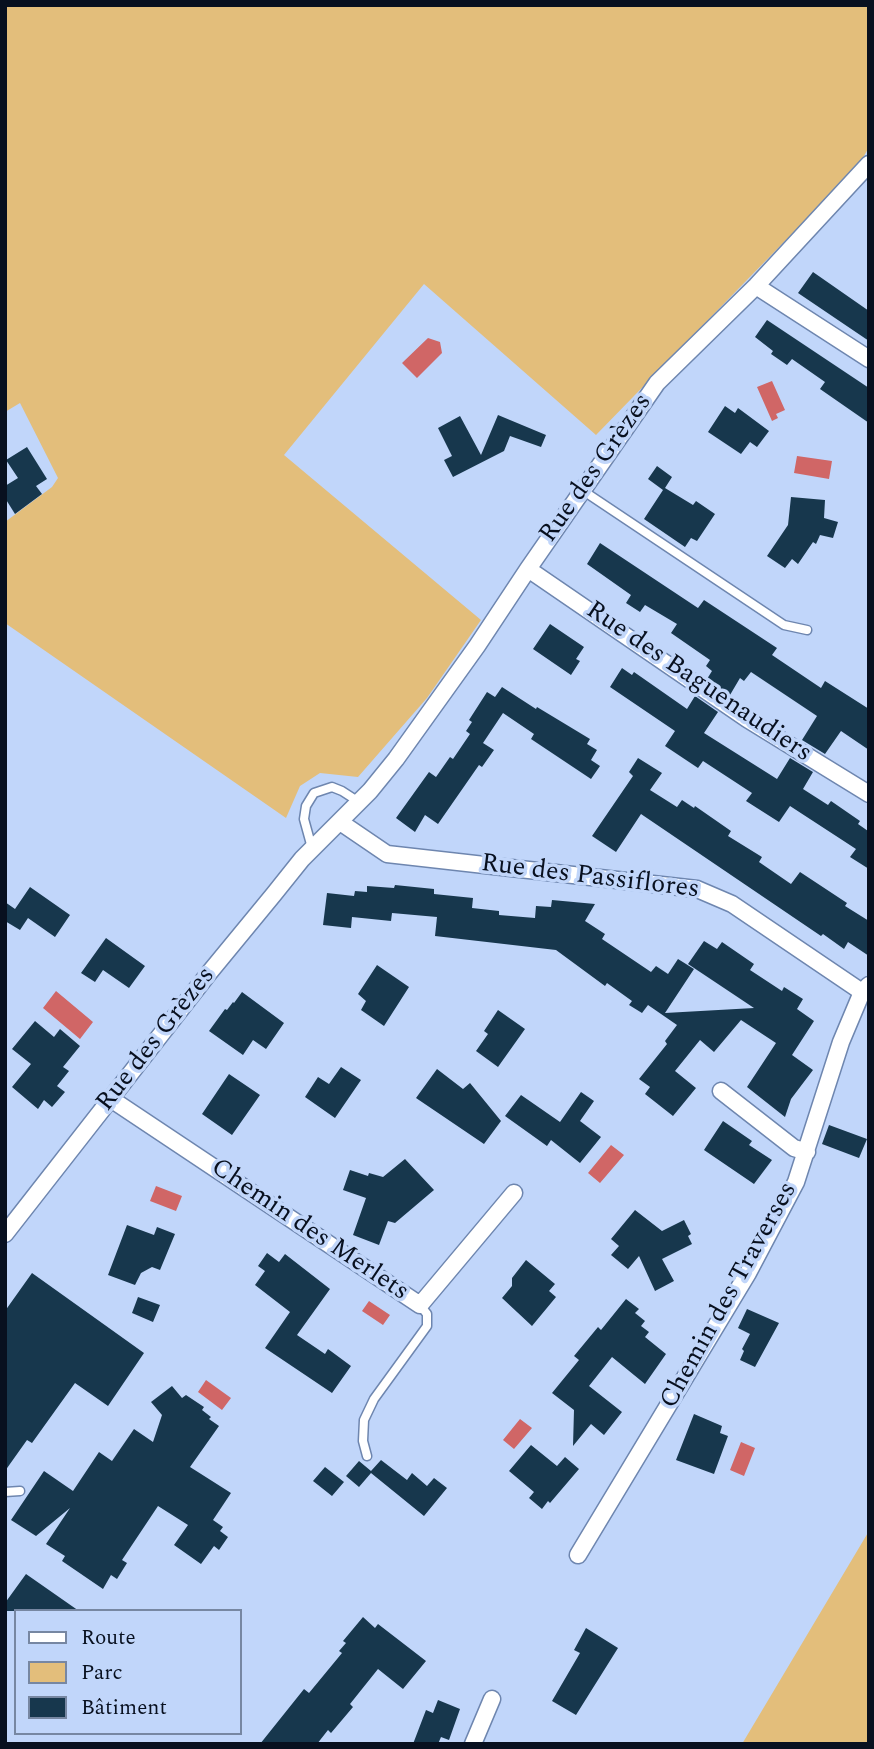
<!DOCTYPE html>
<html>
<head>
<meta charset="utf-8">
<style>
	body { margin:0 }
	#map { position:relative; width:874px; height:1749px; overflow:hidden; background:#c1d6fa; font-family:Spectral,serif }
	canvas { display:block }
	.frame { position:absolute; inset:0; border:7px solid #08101f; pointer-events:none }
	.legend { position:absolute; left:14px; top:1609px; width:228px; height:126px; box-sizing:border-box; background:#c1d6fa; border:2px solid #7787a2; margin:0; padding:9px 12px; list-style:none; font-size:21px; color:#08101f }
	.legend li { display:flex; align-items:center; gap:14px; height:35px }
	.legend b { width:35px; border:2px solid #7787a2 }
</style>
</head>
<body>
<div id="map">
<canvas width="874" height="1749"></canvas>
<div class="frame"></div>
<ul class="legend">
<li><b style="height:9px;background:#fff"></b>Route</li>
<li><b style="height:19px;background:#e3be7b"></b>Parc</li>
<li><b style="height:19px;background:#17374d"></b>Bâtiment</li>
</ul>
</div>
<script>
const g = document.querySelector('canvas').getContext('2d');
g.lineJoin = 'round';
function paint(path, color) { g.fillStyle = color; g.fill(path, 'evenodd'); }
const poly = rows => new Path2D(rows.map(r => 'M' + r).join(''));
function strokePath(path, color, width, dash) { g.strokeStyle = color; g.lineWidth = width; g.lineCap = dash ? 'butt' : 'round'; g.setLineDash(dash || []); g.stroke(path); }
function label(font, color, halo, rows, align = 'center') {
  g.font = font + ' Spectral,serif'; g.lineWidth = 7; g.setLineDash([]); g.textBaseline = 'middle'; g.strokeStyle = halo; g.fillStyle = color; for (const [text, x, y, turn = 0] of rows) {
    g.save(); g.translate(x, y); g.rotate((+turn || 0) * Math.PI / 180); g.textAlign = isNaN(turn) ? turn : align; if (halo) g.strokeText(text, 0, 0); g.fillText(text, 0, 0); g.restore();
  }
}
const green = poly([
	[5,5,869,5,869,147,859,165,596,435,424,284,284,455,481,620,427,698,358,777,320,773,300,786,286,818,5,623,5,522,52,487,58,478,20,403,5,412],
	[869,1531,869,1744,742,1744]
]);
const water = poly([
	[428,338,440,342,442,353,417,378,402,363],
	[772,381,785,410,776,414,778,418,772,421,757,387],
	[797,456,832,461,829,479,794,473],
	[56,991,93,1022,80,1039,43,1008],
	[611,1145,624,1155,600,1183,588,1173],
	[156,1186,182,1196,176,1211,150,1201],
	[369,1301,390,1315,383,1325,362,1311],
	[206,1380,231,1398,222,1410,198,1392],
	[520,1419,532,1428,514,1449,503,1440],
	[741,1442,755,1448,744,1476,730,1470]
]);
const building = poly([
	[813,272,869,311,869,341,798,293],
	[767,320,869,388,869,423,820,389,825,382,792,359,787,365,771,354,773,351,755,337],
	[725,406,735,413,738,408,769,431,757,447,750,442,741,454,708,432],
	[498,415,546,435,541,447,510,436,504,451,453,477,444,460,452,456,438,428,460,416,481,455],
	[27,447,47,479,36,486,42,494,15,514,5,498,5,486,18,478,6,460],
	[657,466,672,477,665,488,693,505,696,501,715,514,697,541,691,538,685,547,644,519,663,490,648,479],
	[791,497,825,500,824,518,838,522,833,538,820,535,816,544,813,542,798,564,792,559,785,568,767,556,788,525],
	[600,543,698,608,704,600,777,648,772,655,821,688,825,681,869,709,869,750,841,731,825,754,802,740,817,716,751,672,744,681,740,678,730,695,707,679,712,671,706,666,710,660,671,633,677,624,645,605,640,612,626,603,631,595,587,564],
	[550,624,584,647,576,659,580,661,571,675,533,649],
	[622,668,632,675,634,672,687,709,695,696,718,712,704,733,777,779,790,758,813,772,803,789,828,805,831,801,860,821,858,824,868,831,869,829,869,869,850,857,856,849,790,806,779,822,746,801,752,793,703,761,698,768,665,746,675,731,610,687],
	[502,687,536,709,537,707,590,739,587,744,597,750,591,760,600,766,591,779,531,739,534,734,503,713,483,743,494,750,482,767,479,765,438,824,425,815,415,832,396,818,429,772,436,777,450,757,453,759,470,734,466,731,472,722,469,720,487,692,495,697],
	[638,758,662,773,650,790,677,807,682,800,694,808,695,806,731,831,728,836,762,857,759,862,791,884,800,872,847,903,845,906,869,921,869,956,848,942,844,949,823,934,821,936,641,814,616,852,592,836,633,776,629,772],
	[395,885,434,889,434,894,473,898,472,908,499,911,499,915,535,918,536,906,551,907,552,900,595,904,585,921,605,934,602,939,651,972,656,966,668,974,678,959,694,969,665,1013,754,1008,688,964,704,941,717,949,722,942,754,964,750,970,782,991,784,987,803,999,797,1009,814,1021,792,1055,813,1070,791,1099,785,1117,747,1087,776,1043,741,1020,714,1052,700,1040,675,1071,696,1088,673,1116,645,1094,650,1087,639,1079,667,1044,665,1041,677,1025,648,1005,642,1013,629,1005,632,1001,607,983,605,986,556,950,435,936,437,917,392,913,391,921,352,917,351,928,323,925,327,893,354,896,355,891,367,892,367,886,394,888],
	[30,887,70,915,55,937,28,918,20,930,5,921,5,902,15,909],
	[106,938,145,966,129,988,103,970,95,982,81,973],
	[377,965,409,987,384,1026,361,1010,366,1001,358,994],
	[242,992,284,1023,266,1049,253,1040,243,1055,209,1031,225,1009,227,1010,233,1002,234,1003],
	[498,1010,525,1029,498,1067,476,1051,488,1034,484,1031],
	[35,1021,54,1037,60,1029,80,1046,63,1067,69,1071,57,1086,65,1092,52,1107,44,1100,38,1109,12,1087,31,1064,12,1049],
	[341,1067,361,1080,335,1118,305,1097,318,1077,329,1084],
	[437,1069,463,1089,470,1083,501,1121,484,1144,416,1098],
	[229,1074,260,1095,232,1135,202,1114],
	[581,1092,594,1101,580,1121,601,1137,580,1163,551,1140,547,1146,505,1116,521,1095,560,1122],
	[723,1121,752,1141,749,1145,772,1160,754,1184,704,1150],
	[829,1125,867,1139,859,1158,822,1144],
	[405,1159,434,1190,395,1223,388,1221,379,1245,353,1235,366,1198,343,1190,350,1170,368,1176,369,1173,383,1177],
	[635,1210,662,1231,684,1220,691,1234,688,1236,692,1244,662,1259,674,1281,655,1291,639,1256,628,1269,611,1255,619,1246,611,1239],
	[127,1225,154,1235,157,1227,175,1234,160,1270,152,1267,141,1273,135,1285,108,1275],
	[267,1253,279,1262,285,1254,330,1289,297,1335,325,1354,328,1349,351,1366,332,1393,265,1348,290,1312,255,1285,265,1271,258,1266],
	[526,1260,555,1284,549,1291,556,1297,532,1326,502,1298,512,1286,512,1278],
	[32,1273,144,1353,108,1406,75,1383,32,1443,27,1440,5,1471,5,1311],
	[138,1297,160,1305,153,1322,132,1313],
	[626,1299,639,1309,635,1313,645,1321,641,1326,649,1332,645,1337,666,1354,645,1384,612,1357,589,1386,622,1412,604,1435,591,1424,573,1446,574,1410,552,1393,579,1360,574,1356,598,1327,601,1330],
	[747,1309,779,1323,755,1367,740,1360,744,1351,742,1349,750,1334,738,1328],
	[172,1386,182,1398,186,1395,204,1407,202,1410,211,1417,209,1419,219,1426,190,1467,231,1493,213,1520,223,1527,220,1531,228,1537,219,1550,214,1546,201,1564,174,1545,188,1525,158,1506,122,1560,127,1563,117,1579,111,1575,103,1589,62,1561,65,1556,46,1544,70,1508,36,1536,11,1520,44,1471,73,1491,99,1452,112,1461,134,1429,153,1442,162,1415,151,1402],
	[694,1414,722,1426,720,1433,728,1436,714,1474,676,1460],
	[531,1445,557,1466,565,1457,579,1469,550,1503,548,1501,542,1509,529,1498,534,1492,509,1471],
	[381,1460,407,1480,412,1473,427,1486,434,1478,447,1488,424,1516,371,1473,359,1487,346,1476,359,1461,371,1471],
	[325,1467,344,1482,332,1496,313,1481],
	[26,1574,79,1611,5,1611,5,1603],
	[363,1617,375,1628,378,1624,426,1661,403,1689,378,1669,350,1704,353,1707,331,1733,328,1730,317,1744,260,1744,304,1689,309,1693,342,1653,339,1651,346,1643,343,1641],
	[586,1628,618,1648,576,1715,552,1701,580,1653,574,1650],
	[438,1700,460,1709,449,1740,441,1737,438,1744,413,1744,426,1710,433,1713]
]);
const lane = poly([
	[582,490,784,625,807,630],
	[312,848,304,819,306,806,314,793,332,787,342,791,359,802],
	[367,1456,363,1441,364,1420,374,1399,427,1326,427,1314,420,1305],
	[5,1492,20,1491]
]);
const street = poly([
	[756,286,869,359],
	[528,569,747,719,869,794],
	[340,822,387,854,697,889,732,904,862,992],
	[721,1091,794,1148,807,1152],
	[111,1099,420,1305,514,1193],
	[5,1234,209,973,274,894,302,859,370,791,396,759,477,646,528,569,657,383,756,286,869,164],
	[578,1555,748,1273,796,1182,841,1042,862,992,869,985],
	[473,1744,492,1699]
]);
const streetNames = [
	["Rue des Grèzes",597,469,-55],
	["Rue des Baguenaudiers",698,683,34],
	["Rue des Passiflores",590,878,7],
	["Rue des Grèzes",157,1040,-52],
	["Chemin des Merlets",309,1231,34],
	["Chemin des Traverses",730,1296,-61]
];
paint(green, '#e3be7b');
paint(water, '#d06666');
paint(building, '#17374d');
strokePath(lane, '#6e86af', 11);
strokePath(street, '#6e86af', 19);
strokePath(lane, '#fff', 8);
strokePath(street, '#fff', 16);
label('26px', '#08101f', '#c1d6fa', streetNames);
</script>
</body>
</html>
